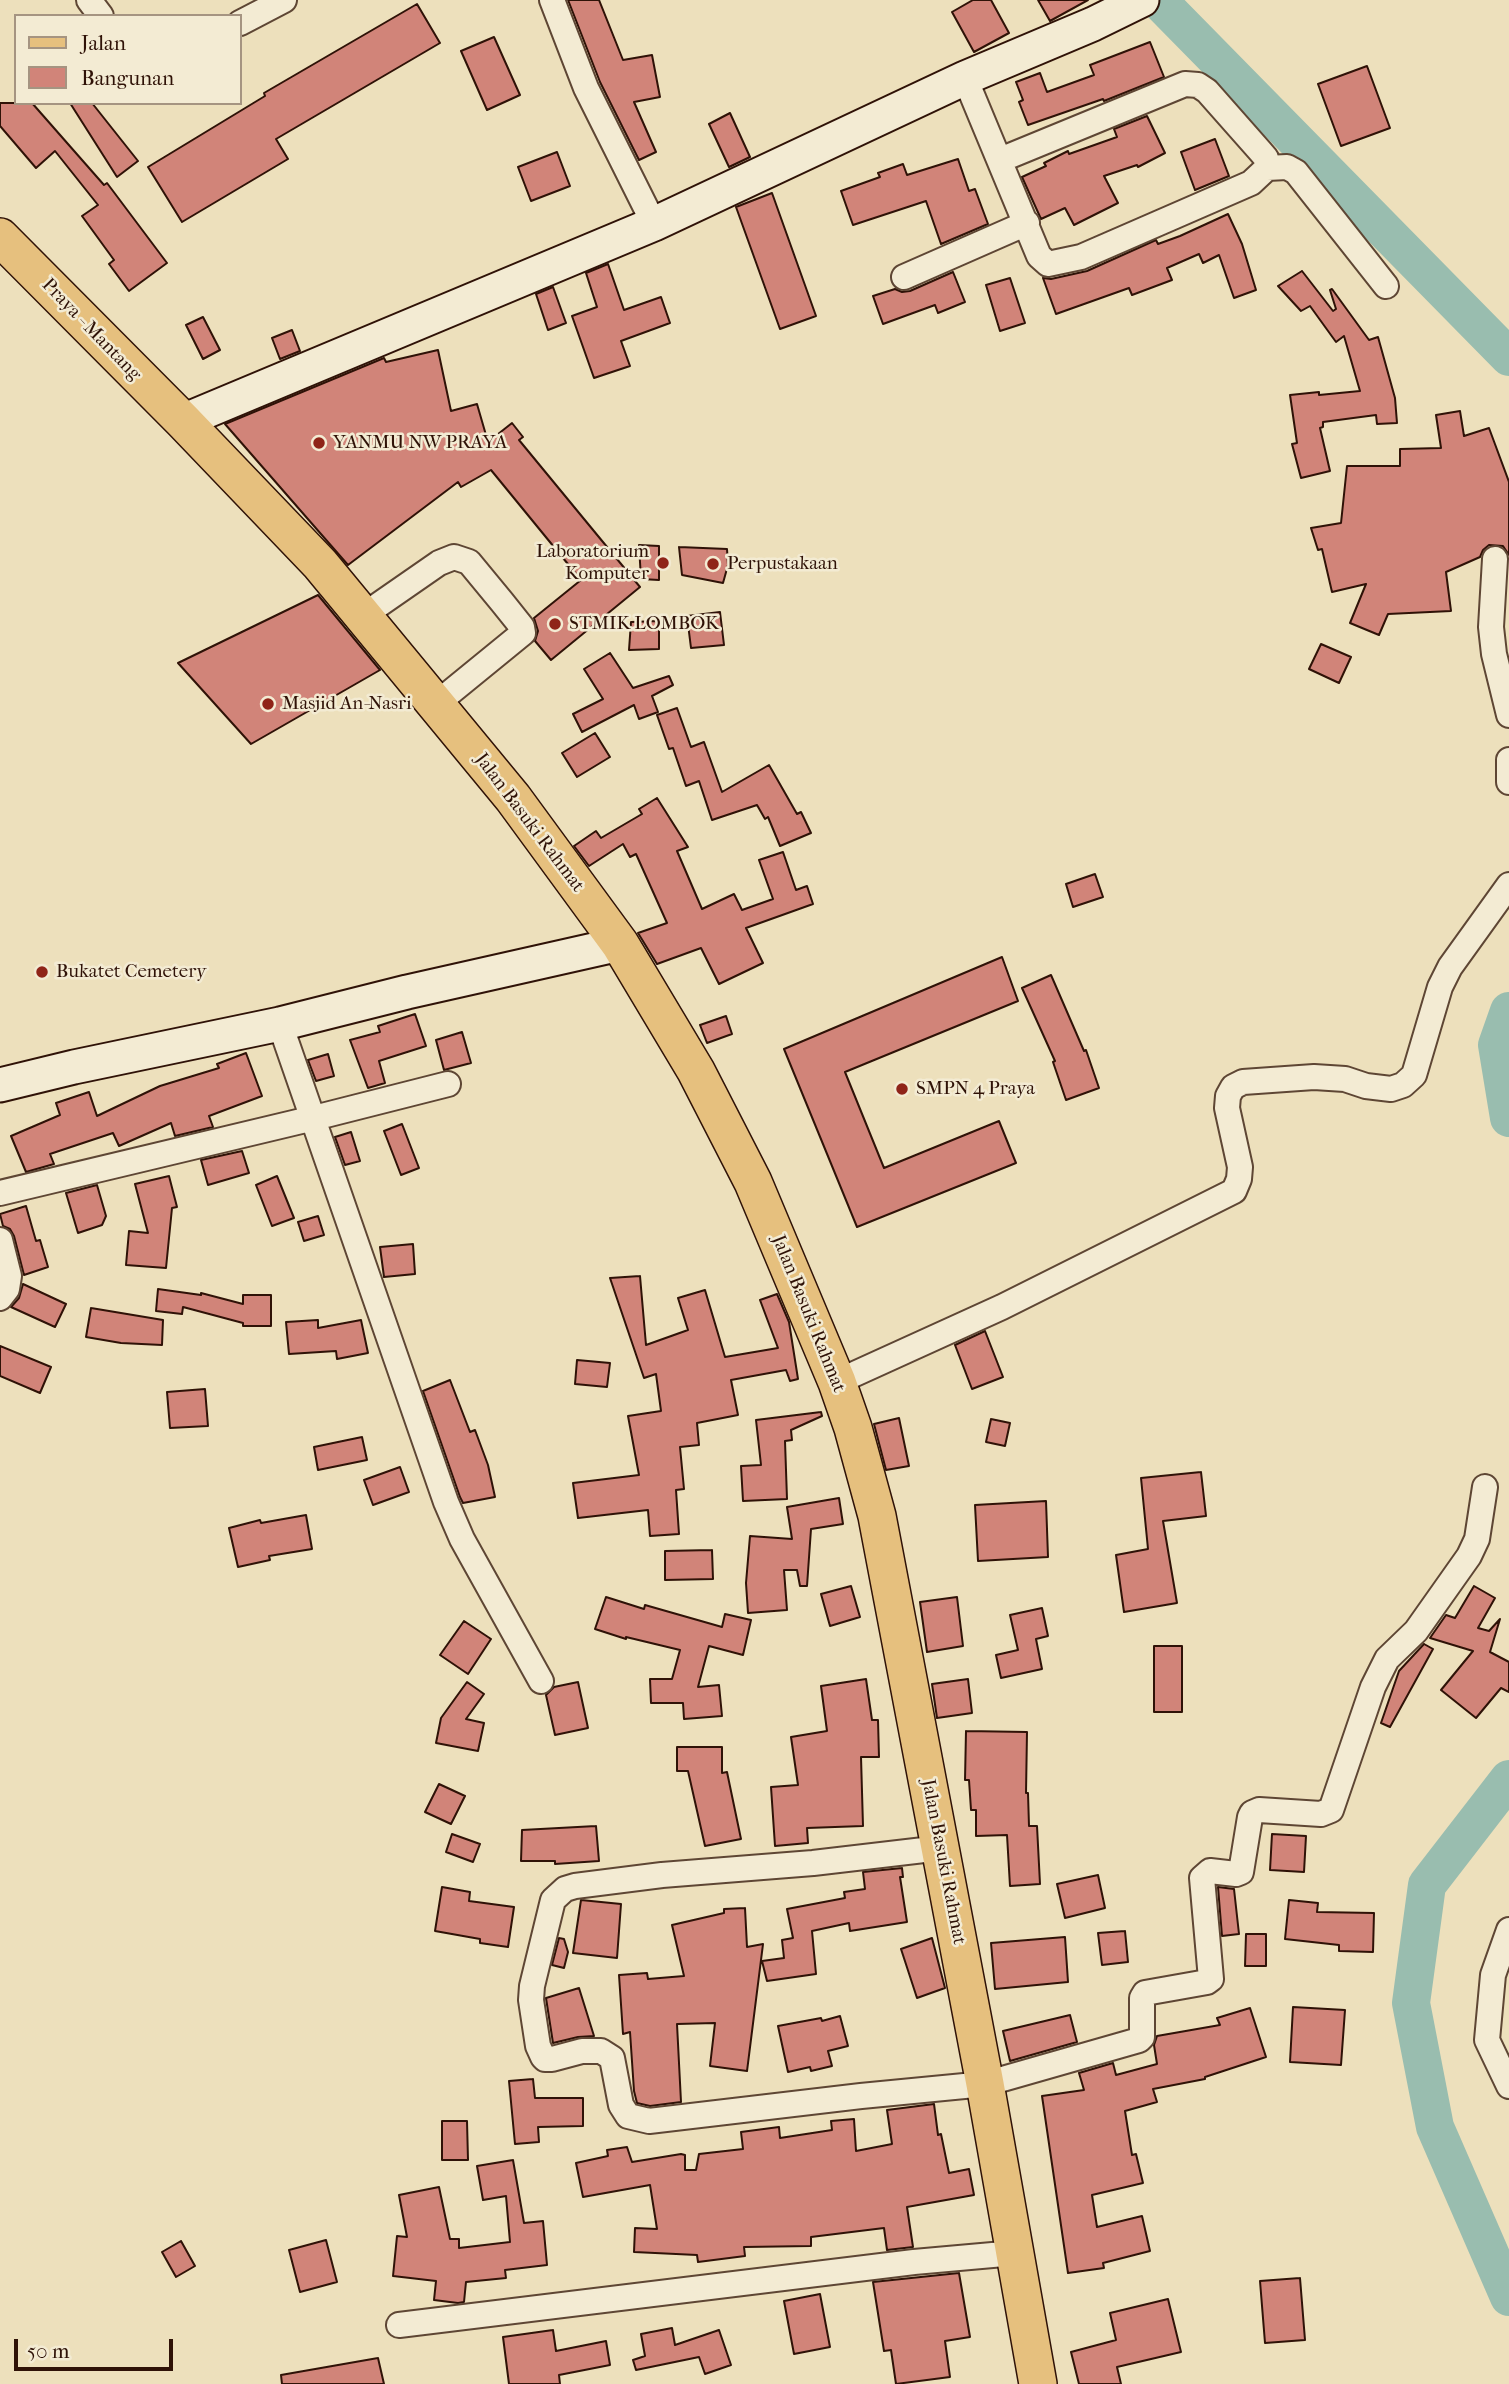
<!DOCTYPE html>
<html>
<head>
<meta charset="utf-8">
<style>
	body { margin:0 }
	#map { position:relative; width:1509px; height:2384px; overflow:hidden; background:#ede0bc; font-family:"IM FELL French Canon",serif }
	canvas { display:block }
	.legend { position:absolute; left:14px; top:14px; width:228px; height:91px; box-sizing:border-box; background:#f3ebd3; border:2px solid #a59481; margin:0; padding:9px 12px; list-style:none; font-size:21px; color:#2f1207 }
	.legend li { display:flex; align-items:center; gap:14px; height:35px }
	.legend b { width:35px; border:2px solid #a59481 }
	.scale { position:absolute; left:14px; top:2339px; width:159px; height:32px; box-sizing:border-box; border:4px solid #2f1207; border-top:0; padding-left:9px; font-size:21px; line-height:24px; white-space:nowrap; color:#2f1207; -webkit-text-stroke:5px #f3ebd3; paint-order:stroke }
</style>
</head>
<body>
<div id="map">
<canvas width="1509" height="2384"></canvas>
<ul class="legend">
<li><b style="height:9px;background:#e6c07e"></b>Jalan</li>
<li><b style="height:19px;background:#d18479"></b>Bangunan</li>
</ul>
<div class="scale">50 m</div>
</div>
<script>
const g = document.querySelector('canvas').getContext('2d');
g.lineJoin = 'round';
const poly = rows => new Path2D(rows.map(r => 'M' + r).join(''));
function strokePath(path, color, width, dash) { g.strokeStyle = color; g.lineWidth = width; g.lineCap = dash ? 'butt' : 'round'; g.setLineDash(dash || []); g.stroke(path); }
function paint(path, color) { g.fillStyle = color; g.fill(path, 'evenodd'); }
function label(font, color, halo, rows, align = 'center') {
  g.font = font + ' "IM FELL French Canon",serif'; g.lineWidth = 5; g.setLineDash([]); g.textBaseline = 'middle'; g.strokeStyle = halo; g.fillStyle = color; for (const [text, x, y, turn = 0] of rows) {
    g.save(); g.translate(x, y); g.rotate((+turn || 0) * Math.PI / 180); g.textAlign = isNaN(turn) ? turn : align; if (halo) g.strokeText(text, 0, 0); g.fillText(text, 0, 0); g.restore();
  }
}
const river = poly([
	[1158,0,1509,357],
	[1509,1011,1497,1045,1509,1118],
	[1509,1779,1427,1885,1411,2003,1435,2127,1509,2297]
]);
const building = poly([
	[568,0,599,0,623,60,652,55,660,97,634,102,656,152,639,160,600,82,568,0],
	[973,0,991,0,1009,33,974,52,952,12,973,0],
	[1038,0,1088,0,1050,21,1038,0],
	[417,4,440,43,276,139,288,159,182,222,148,167,265,96,264,93,417,4],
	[494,37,520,95,487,110,461,51,494,37],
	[1150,42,1164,77,1104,101,1103,99,1028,125,1019,102,1023,100,1016,82,1040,73,1047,92,1094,75,1090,65,1150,42],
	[1367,66,1390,128,1341,146,1318,84,1367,66],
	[0,103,32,103,104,185,107,183,167,263,129,291,109,264,114,260,82,216,98,205,55,151,36,168,0,126,0,103],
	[70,103,92,103,138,161,117,177,70,103],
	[730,113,750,157,729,167,709,124,730,113],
	[1147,116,1165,153,1138,167,1137,165,1104,176,1118,203,1074,225,1065,208,1041,219,1022,177,1046,166,1044,163,1068,151,1069,154,1117,137,1114,129,1147,116],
	[1215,139,1229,176,1195,190,1181,152,1215,139],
	[557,152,570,186,531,201,518,167,557,152],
	[958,159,969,191,975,189,988,224,941,244,926,201,853,225,841,191,880,177,878,173,903,164,907,175,958,159],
	[772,193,816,316,780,329,736,207,772,193],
	[1228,214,1242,244,1256,290,1234,298,1219,255,1203,263,1199,254,1167,268,1172,280,1132,295,1129,288,1056,314,1043,278,1051,279,1087,271,1156,240,1158,244,1180,236,1228,214],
	[608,264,624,310,661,297,670,323,621,341,630,366,594,378,572,316,597,307,586,273,608,264],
	[1302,271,1333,311,1336,309,1330,290,1332,289,1369,340,1378,337,1395,398,1397,423,1377,424,1376,415,1323,422,1323,427,1320,428,1330,471,1301,478,1292,444,1297,443,1290,395,1319,392,1319,395,1360,391,1344,336,1336,342,1310,306,1301,311,1278,286,1302,271],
	[953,272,965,302,938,313,935,305,883,324,873,296,895,289,902,292,910,291,953,272],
	[1010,278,1025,323,1000,331,986,285,1010,278],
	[553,287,566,323,548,330,536,294,553,287],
	[203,317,220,350,203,359,186,325,203,317],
	[292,330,300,351,280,359,272,338,292,330],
	[438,350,451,411,477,404,488,442,512,423,523,437,519,440,640,587,551,660,535,641,538,631,534,618,581,580,491,470,461,487,458,482,348,565,225,424,384,358,386,362,438,350],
	[1460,411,1464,436,1489,428,1509,482,1509,555,1503,546,1489,545,1483,550,1480,557,1446,572,1451,611,1388,614,1379,635,1350,623,1366,584,1332,592,1322,549,1318,550,1311,528,1341,523,1347,466,1400,466,1400,449,1441,448,1436,415,1460,411],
	[639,545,659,546,659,580,641,579,639,545],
	[679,547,727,549,728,565,723,583,682,575,679,547],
	[318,595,380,670,251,744,178,663,318,595],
	[720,612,724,645,691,648,687,616,720,612],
	[659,621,659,649,629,650,631,622,659,621],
	[1321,644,1351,657,1339,683,1309,669,1321,644],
	[610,653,633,688,669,676,673,685,652,696,658,712,639,719,634,705,582,732,573,714,603,699,584,669,610,653],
	[677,708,691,747,704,742,722,792,769,765,797,814,801,812,811,833,780,846,768,817,765,819,757,805,712,820,699,781,686,786,673,748,669,749,657,715,677,708],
	[595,733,610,757,577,777,562,753,595,733],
	[657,798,688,847,677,851,702,909,734,894,742,910,773,899,759,860,783,852,796,890,807,886,813,904,746,928,763,963,719,984,701,948,657,964,638,933,667,923,636,854,630,857,623,844,589,866,574,846,596,831,601,838,642,814,639,809,657,798],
	[1095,874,1103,897,1073,907,1066,884,1095,874],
	[1002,957,1018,1001,845,1072,884,1168,999,1121,1016,1163,857,1227,784,1049,1002,957],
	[1051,975,1084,1051,1086,1050,1099,1088,1066,1100,1053,1062,1055,1061,1022,988,1051,975],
	[415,1014,426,1046,379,1061,385,1083,368,1088,350,1040,380,1032,378,1026,415,1014],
	[726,1016,732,1034,707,1043,700,1025,726,1016],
	[462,1032,471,1063,444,1070,436,1040,462,1032],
	[246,1053,262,1096,209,1116,213,1127,175,1136,171,1123,119,1146,113,1133,50,1154,54,1164,26,1172,11,1136,60,1115,56,1103,89,1092,97,1116,160,1086,219,1068,217,1064,246,1053],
	[328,1054,334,1076,316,1081,308,1060,328,1054],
	[402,1124,419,1168,401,1175,384,1131,402,1124],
	[351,1132,360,1161,345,1165,335,1137,351,1132],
	[242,1151,249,1173,208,1185,201,1160,242,1151],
	[169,1176,177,1207,172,1208,166,1268,126,1265,129,1231,148,1233,135,1184,169,1176],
	[277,1176,294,1218,272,1226,256,1185,277,1176],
	[97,1185,106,1216,102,1225,78,1233,66,1193,97,1185],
	[26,1206,36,1241,40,1240,48,1267,24,1275,14,1236,10,1229,3,1226,0,1214,26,1206],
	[318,1216,324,1235,304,1241,298,1222,318,1216],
	[413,1244,415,1274,384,1277,380,1247,413,1244],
	[640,1276,646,1345,688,1330,678,1298,705,1290,725,1357,778,1348,760,1300,777,1294,789,1322,798,1379,790,1381,786,1370,731,1380,738,1415,697,1423,699,1445,680,1447,684,1489,676,1490,679,1534,650,1536,648,1510,578,1518,573,1483,639,1475,628,1416,661,1411,656,1374,644,1378,610,1278,640,1276],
	[23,1284,66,1304,55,1327,11,1307,19,1298,23,1284],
	[158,1289,201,1295,201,1293,243,1304,243,1295,271,1295,271,1326,243,1326,243,1323,183,1307,182,1314,156,1311,158,1289],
	[91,1308,163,1320,162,1345,121,1343,86,1337,91,1308],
	[318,1320,318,1328,361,1320,368,1353,337,1359,336,1351,289,1354,286,1322,318,1320],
	[985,1331,1003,1377,972,1389,955,1345,985,1331],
	[0,1346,51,1367,40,1393,0,1376,0,1346],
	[577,1360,610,1363,607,1387,575,1384,577,1360],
	[450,1380,470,1432,475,1430,488,1465,495,1497,463,1503,460,1497,423,1391,450,1380],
	[205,1389,208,1426,170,1428,167,1392,205,1389],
	[821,1412,822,1416,791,1430,792,1440,785,1441,787,1499,743,1501,741,1466,761,1465,756,1420,821,1412],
	[899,1418,909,1466,886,1470,874,1424,899,1418],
	[991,1419,1010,1423,1005,1446,986,1442,991,1419],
	[362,1437,367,1460,318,1470,314,1447,362,1437],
	[400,1467,409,1492,373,1505,364,1480,400,1467],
	[1201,1472,1206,1516,1163,1521,1177,1603,1124,1612,1116,1555,1148,1549,1141,1478,1201,1472],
	[839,1498,843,1524,811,1529,807,1586,800,1586,797,1570,784,1570,787,1610,748,1613,746,1583,750,1536,792,1539,787,1507,839,1498],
	[1046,1501,1048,1557,978,1561,975,1505,1046,1501],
	[306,1515,312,1549,269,1556,270,1560,238,1567,229,1528,260,1520,261,1523,306,1515],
	[712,1550,713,1579,665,1580,665,1551,712,1550],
	[851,1586,860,1617,830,1626,821,1594,851,1586],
	[1474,1586,1495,1598,1478,1628,1489,1631,1500,1619,1490,1652,1509,1662,1509,1692,1501,1688,1476,1718,1441,1690,1473,1651,1430,1638,1446,1615,1455,1618,1474,1586],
	[606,1597,644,1609,645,1605,722,1627,725,1614,751,1620,743,1655,709,1646,698,1687,719,1685,722,1716,684,1719,683,1703,651,1703,650,1679,672,1679,680,1650,626,1637,626,1639,595,1629,606,1597],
	[957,1597,963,1646,927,1652,920,1602,957,1597],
	[1042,1608,1048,1636,1036,1639,1042,1669,1001,1678,996,1655,1018,1650,1010,1615,1042,1608],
	[464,1621,491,1639,468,1674,440,1655,464,1621],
	[1424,1644,1433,1649,1390,1727,1381,1723,1399,1671,1424,1644],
	[1154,1646,1182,1646,1182,1712,1154,1712,1154,1646],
	[866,1679,872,1720,878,1720,879,1757,861,1757,863,1826,807,1828,808,1843,775,1846,771,1787,798,1785,791,1737,827,1731,821,1686,866,1679],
	[968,1679,972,1713,937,1718,932,1684,968,1679],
	[467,1682,484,1694,466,1719,484,1723,478,1751,436,1743,441,1718,467,1682],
	[578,1682,588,1728,555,1735,546,1695,554,1687,578,1682],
	[966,1731,1027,1732,1026,1793,1028,1793,1029,1826,1037,1826,1040,1884,1010,1886,1007,1835,976,1836,976,1810,971,1810,969,1780,965,1780,966,1731],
	[677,1747,722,1747,722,1773,727,1772,741,1839,705,1846,688,1771,677,1771,677,1747],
	[439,1784,465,1796,451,1824,425,1812,439,1784],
	[596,1826,599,1861,555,1864,555,1861,521,1861,522,1830,596,1826],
	[452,1834,480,1844,473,1862,446,1852,452,1834],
	[1272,1834,1306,1836,1304,1872,1270,1870,1272,1834],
	[902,1868,903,1877,900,1877,907,1922,850,1931,849,1923,812,1931,816,1974,767,1981,762,1961,784,1958,782,1940,793,1938,787,1909,845,1898,844,1892,865,1889,863,1872,902,1868],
	[1098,1875,1105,1908,1065,1918,1057,1884,1098,1875],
	[442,1887,470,1892,469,1901,514,1907,508,1947,480,1943,480,1939,435,1931,442,1887],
	[1218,1887,1234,1889,1239,1934,1222,1936,1218,1887],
	[581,1900,621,1904,617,1958,573,1953,581,1900],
	[1289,1900,1318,1903,1317,1912,1374,1913,1373,1952,1339,1951,1339,1945,1285,1939,1289,1900],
	[745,1908,747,1947,763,1944,747,2071,710,2066,715,2023,677,2024,681,2102,650,2106,637,2103,634,2091,630,2032,623,2034,619,1975,647,1973,648,1979,684,1976,672,1925,724,1913,724,1909,745,1908],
	[1125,1931,1128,1962,1102,1965,1098,1933,1125,1931],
	[1246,1934,1266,1934,1266,1966,1245,1966,1246,1934],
	[1065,1937,1068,1982,995,1989,991,1943,1065,1937],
	[559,1938,564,1939,568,1952,564,1968,552,1965,559,1938],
	[932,1938,945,1988,917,1998,901,1949,932,1938],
	[579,1988,594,2036,578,2037,553,2043,546,1998,579,1988],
	[1293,2007,1345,2010,1341,2065,1290,2062,1293,2007],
	[1250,2008,1266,2057,1205,2077,1205,2079,1153,2089,1157,2102,1125,2111,1132,2155,1136,2154,1143,2183,1092,2195,1097,2227,1142,2216,1150,2251,1103,2263,1104,2268,1068,2273,1042,2096,1084,2090,1079,2073,1113,2063,1116,2075,1157,2064,1154,2045,1157,2036,1220,2025,1217,2018,1250,2008],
	[1070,2015,1077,2042,1010,2061,1003,2031,1070,2015],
	[840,2016,848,2046,828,2051,832,2066,811,2071,810,2067,788,2072,778,2026,821,2018,822,2021,840,2016],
	[533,2079,535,2098,583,2098,583,2126,538,2127,539,2142,515,2144,509,2081,533,2079],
	[934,2104,938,2135,941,2134,949,2173,969,2169,974,2195,907,2207,913,2247,887,2250,884,2228,811,2237,811,2246,744,2247,745,2256,698,2262,697,2255,634,2252,635,2228,657,2229,650,2185,583,2197,576,2163,608,2156,607,2150,627,2147,632,2162,681,2154,685,2155,685,2170,696,2170,699,2154,743,2149,741,2132,779,2127,780,2138,832,2130,831,2121,854,2119,856,2151,892,2144,887,2110,934,2104],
	[442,2121,467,2121,468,2160,442,2160,442,2121],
	[513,2160,524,2223,543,2221,547,2265,505,2270,506,2278,466,2282,464,2302,458,2303,434,2300,436,2281,393,2276,397,2236,407,2237,399,2195,439,2187,450,2239,459,2239,459,2248,510,2242,506,2196,483,2200,477,2166,513,2160],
	[326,2240,337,2282,300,2292,289,2250,326,2240],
	[181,2241,195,2266,176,2277,162,2252,181,2241],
	[959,2273,970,2337,945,2341,950,2377,896,2384,891,2350,884,2351,873,2282,959,2273],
	[1300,2278,1305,2340,1265,2343,1260,2281,1300,2278],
	[820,2294,830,2347,794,2354,784,2301,820,2294],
	[1168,2299,1181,2352,1117,2367,1121,2384,1079,2384,1071,2352,1116,2340,1110,2313,1168,2299],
	[672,2328,675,2345,719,2330,731,2365,705,2374,699,2357,636,2370,633,2360,645,2356,641,2334,672,2328],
	[553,2330,556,2351,606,2341,610,2365,559,2375,560,2384,509,2384,503,2337,553,2330],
	[378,2358,384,2384,282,2384,281,2375,378,2358]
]);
const minor = poly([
	[89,0,101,16],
	[552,0,586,88,654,224],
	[240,23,284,0],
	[965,78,1039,256,1048,264,1081,257,1251,183,1267,168,1266,158,1260,151,1207,91,1198,85,1185,84,1000,160],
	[1267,168,1287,167,1296,172,1386,286],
	[904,277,1027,223],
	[1495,559,1491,627,1494,654,1509,715],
	[364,615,439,563,454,557,469,562,502,602,522,627,523,633,436,704],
	[1509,760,1509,782],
	[280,1024,446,1502,462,1539,541,1681],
	[0,1193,314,1118,448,1084],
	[0,1240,9,1276,7,1289,0,1298],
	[837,1382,1002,1307,1234,1191,1239,1179,1240,1167,1227,1108,1228,1096,1233,1087,1243,1082,1314,1077,1345,1079,1366,1086,1391,1089,1403,1085,1414,1075,1440,987,1450,967,1509,885],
	[941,1848,813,1863,662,1875,575,1886,565,1889,553,1900,532,1986,531,2000,538,2046,543,2057,545,2059,552,2059,582,2051,601,2051,612,2058,621,2105,628,2116,649,2121,861,2096,985,2084,1139,2040,1142,2037,1142,1998,1145,1993,1207,1982,1211,1979,1202,1878,1210,1871,1236,1874,1241,1872,1250,1817,1252,1813,1259,1810,1321,1814,1331,1810,1373,1687,1387,1659,1416,1631,1469,1556,1477,1539,1485,1487],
	[1509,1930,1493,1975,1487,2040,1509,2086],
	[399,2325,914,2262,1015,2253]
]);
const secondary = poly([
	[183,421,654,224,965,78,1093,24,1142,0],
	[0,1085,74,1067,280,1024,407,992,620,944]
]);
const primary = poly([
	[0,237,183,421,320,564,513,798,620,944,696,1071,753,1182,837,1382,853,1428,877,1516,985,2084,1038,2384]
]);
const markers = [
	[319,443,7,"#8f2418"],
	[663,563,7,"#8f2418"],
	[713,564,7,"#8f2418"],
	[555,624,7,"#8f2418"],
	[268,704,7,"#8f2418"],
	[42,972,7,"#8f2418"],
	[902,1089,7,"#8f2418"]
];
const streetNames = [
	["Praya - Mantang",91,330,46],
	["Jalan Basuki Rahmat",529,823,53],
	["Jalan Basuki Rahmat",808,1314,68],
	["Jalan Basuki Rahmat",943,1862,79]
];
const poiNames = [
	["YANMU NW PRAYA",333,443],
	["Laboratorium",649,552,"right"],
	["Komputer",649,574,"right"],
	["Perpustakaan",727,564],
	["STMIK LOMBOK",569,624],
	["Masjid An-Nasri",282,704],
	["Bukatet Cemetery",56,972],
	["SMPN 4 Praya",916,1089]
];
strokePath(river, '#99bdaf', 38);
paint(building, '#d18479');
strokePath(building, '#2f1207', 2);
strokePath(minor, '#5e4634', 28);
strokePath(secondary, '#2f1207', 37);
strokePath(primary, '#2f1207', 40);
strokePath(minor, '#f3ebd3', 24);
strokePath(secondary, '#f3ebd3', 33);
strokePath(primary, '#e6c07e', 37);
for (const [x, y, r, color] of markers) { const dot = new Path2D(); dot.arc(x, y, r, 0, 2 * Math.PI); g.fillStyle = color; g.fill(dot); strokePath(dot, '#f3ebd3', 2.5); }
label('19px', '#2f1207', '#f3ebd3', streetNames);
label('19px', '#2f1207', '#f3ebd3', poiNames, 'left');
</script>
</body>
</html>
